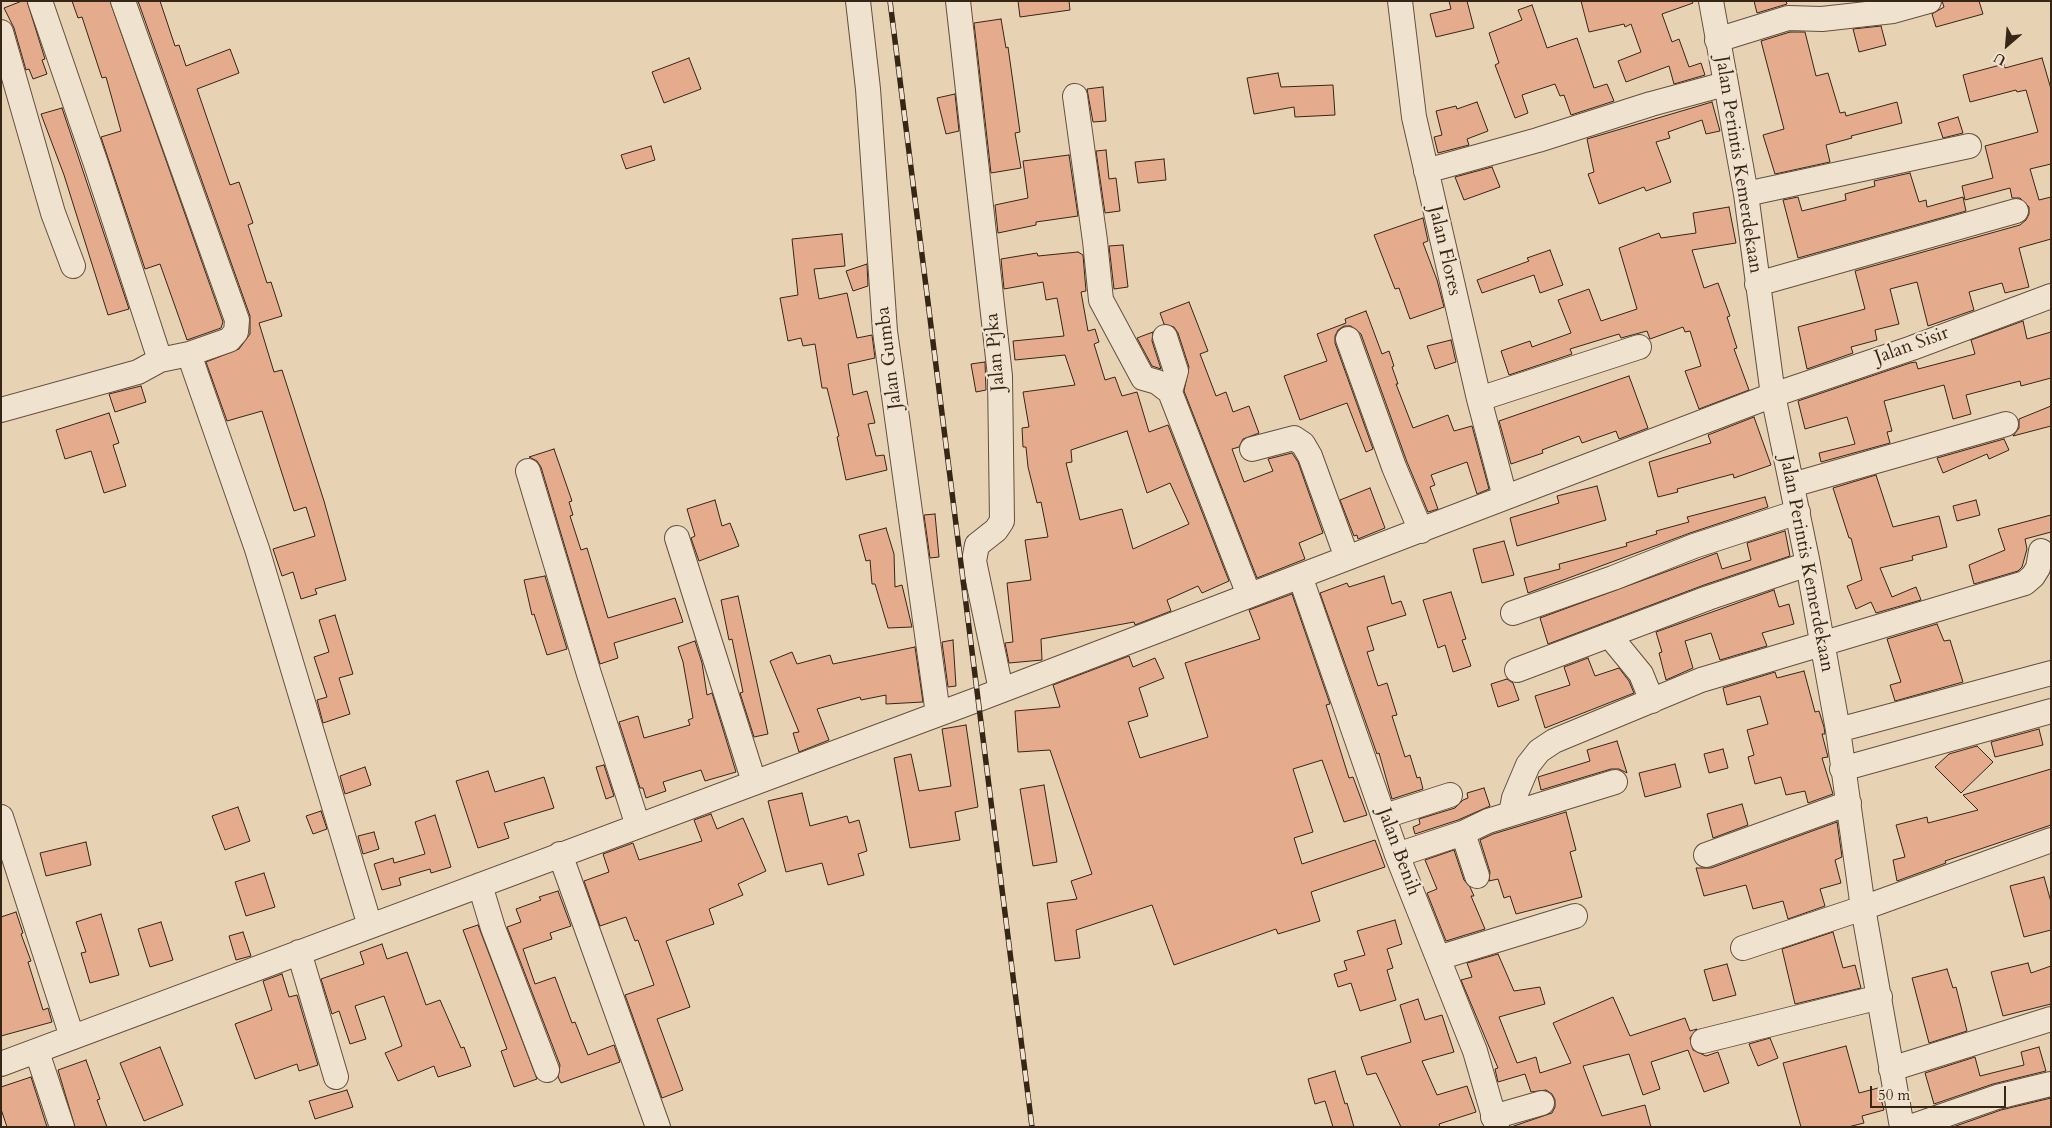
<!DOCTYPE html>
<html>
<head>
<meta charset="utf-8">
<style>
	body { margin:0 }
	#map { position:relative; width:2052px; height:1128px; overflow:hidden; background:#e7d3b4; font-family:Cardo,serif }
	canvas { display:block }
	.frame { position:absolute; inset:0; border:2px solid #372516; pointer-events:none }
	.north { position:absolute; left:1982px; top:20px; width:50px; height:50px; -webkit-text-stroke:4px #efe2ce; paint-order:stroke; rotate:207deg; font-size:14px; font-weight:700; line-height:20px; text-align:center; color:#372516 }
	.north::after { content:''; display:block; margin:auto; width:18px; height:22px; background:#372516; clip-path:polygon(50% 0,100% 100%,50% 72%,0 100%) }
	.scale { position:absolute; left:1870px; top:1086px; width:136px; height:22px; box-sizing:border-box; border:2px solid #372516; border-top:0; padding-left:6px; font-size:15px; line-height:18px; white-space:nowrap; color:#372516; -webkit-text-stroke:4px #efe2ce; paint-order:stroke }
</style>
</head>
<body>
<div id="map">
<canvas width="2052" height="1128"></canvas>
<div class="frame"></div>
<div class="north">U</div>
<div class="scale">50 m</div>
</div>
<script>
const g = document.querySelector('canvas').getContext('2d');
g.lineJoin = 'round';
function paint(path, color) { g.fillStyle = color; g.fill(path, 'evenodd'); }
const poly = rows => new Path2D(rows.map(r => 'M' + r).join(''));
function strokePath(path, color, width, dash) { g.strokeStyle = color; g.lineWidth = width; g.lineCap = dash ? 'butt' : 'round'; g.setLineDash(dash || []); g.stroke(path); }
function label(font, color, halo, rows, align = 'center') {
  g.font = font + ' Cardo,serif'; g.lineWidth = 4.5; g.setLineDash([]); g.textBaseline = 'middle'; g.strokeStyle = halo; g.fillStyle = color; for (const [text, x, y, turn = 0] of rows) {
    g.save(); g.translate(x, y); g.rotate((+turn || 0) * Math.PI / 180); g.textAlign = isNaN(turn) ? turn : align; if (halo) g.strokeText(text, 0, 0); g.fillText(text, 0, 0); g.restore();
  }
}
const building = poly([
	[22,1,27,1,45,59,42,60,47,74,33,79,29,69,26,70,14,28,4,8,22,1],
	[72,1,110,1,223,322,221,328,187,340,160,264,145,269,101,137,121,131,106,77,102,78,82,17,78,18,72,1],
	[138,1,160,1,175,46,179,45,186,66,230,49,239,73,197,89,230,185,239,182,253,223,248,225,267,283,271,282,282,316,259,323,274,372,282,370,324,501,346,580,315,589,317,594,301,599,293,572,282,576,273,549,315,536,306,507,294,511,262,411,227,421,206,362,239,349,250,334,250,316,138,1],
	[1018,1,1069,1,1070,10,1020,17,1018,1],
	[1449,1,1467,1,1474,28,1436,37,1430,14,1451,9,1449,1],
	[1581,1,1692,1,1693,3,1662,14,1672,42,1679,39,1689,67,1701,63,1705,75,1674,84,1669,66,1626,82,1618,61,1641,52,1631,24,1625,27,1624,24,1589,32,1581,1],
	[1754,1,1786,1,1787,4,1757,13,1754,1],
	[1942,1,1979,1,1983,14,1936,27,1932,14,1944,7,1942,1],
	[1532,5,1547,48,1577,38,1594,88,1607,84,1614,101,1571,115,1564,95,1560,96,1555,84,1522,95,1528,113,1515,118,1495,65,1499,63,1489,33,1522,20,1518,10,1532,5],
	[1001,19,1006,48,1008,47,1020,132,1015,133,1021,168,991,173,974,23,1001,19],
	[1881,26,1886,45,1859,52,1853,29,1881,26],
	[1790,32,1805,32,1816,76,1828,73,1840,113,1845,112,1846,116,1897,102,1902,123,1851,136,1852,138,1826,145,1830,162,1775,174,1763,135,1784,129,1761,41,1790,32],
	[689,58,701,89,664,103,652,72,689,58],
	[2042,58,2051,89,2051,164,2030,169,2039,200,2051,197,2051,239,2019,248,2029,287,2005,293,2002,283,1969,292,1974,310,1928,326,1917,282,1890,289,1899,324,1875,330,1877,340,1851,347,1853,353,1807,369,1798,327,1865,309,1855,271,2020,225,2026,220,2029,214,2029,207,2020,198,2012,198,2010,188,1965,200,1962,186,1993,178,1985,146,2038,132,2026,90,2017,92,2016,90,1970,102,1963,75,2004,64,2005,68,2042,58],
	[1278,73,1281,87,1333,85,1335,115,1295,117,1294,107,1254,114,1247,78,1278,73],
	[1103,87,1106,121,1093,122,1087,89,1103,87],
	[955,94,959,131,946,134,937,98,955,94],
	[1477,102,1488,131,1467,139,1469,145,1438,153,1434,137,1442,135,1436,111,1456,106,1457,109,1477,102],
	[1712,102,1720,131,1706,134,1702,120,1668,132,1670,138,1656,142,1671,182,1646,191,1644,187,1599,204,1588,174,1594,172,1587,139,1712,102],
	[62,108,129,309,108,315,64,175,41,114,62,108],
	[1958,117,1963,133,1943,138,1938,123,1958,117],
	[651,146,655,160,626,169,621,155,651,146],
	[1106,150,1109,179,1116,178,1120,211,1105,213,1096,151,1106,150],
	[1069,155,1078,216,1036,222,1036,225,998,233,995,205,1028,198,1023,161,1069,155],
	[1164,159,1166,180,1138,183,1135,162,1164,159],
	[1492,167,1500,187,1464,200,1455,177,1492,167],
	[1910,173,1919,202,1926,200,1927,207,1963,197,1966,211,1798,258,1783,200,1798,197,1802,211,1846,200,1845,194,1875,186,1874,181,1910,173],
	[1729,207,1736,243,1692,250,1704,288,1718,283,1730,316,1727,317,1737,348,1734,349,1749,390,1699,409,1685,371,1701,366,1690,331,1685,332,1683,327,1650,339,1647,331,1621,338,1619,334,1570,349,1572,354,1509,375,1501,351,1530,341,1532,347,1571,333,1558,300,1589,289,1601,321,1637,309,1619,248,1659,233,1661,238,1696,233,1693,213,1729,207],
	[1423,218,1428,241,1423,243,1437,280,1444,307,1410,319,1399,288,1395,289,1374,235,1423,218],
	[842,234,845,266,814,269,819,299,847,293,857,338,872,335,875,358,848,364,853,395,867,391,875,423,868,424,876,456,884,455,887,470,846,480,837,437,839,436,827,388,822,388,815,344,803,346,801,338,788,341,780,298,798,295,792,239,842,234],
	[1123,245,1128,287,1114,289,1109,246,1123,245],
	[1550,250,1563,285,1540,293,1534,275,1482,293,1477,280,1529,261,1527,258,1550,250],
	[1078,252,1083,255,1086,291,1081,292,1088,331,1095,329,1099,342,1094,344,1105,380,1115,377,1122,396,1137,392,1149,432,1168,425,1229,581,1202,593,1198,586,1167,600,1171,611,1135,625,1134,622,1041,639,1042,660,1009,663,1005,643,1013,642,1007,583,1031,580,1025,540,1048,537,1041,502,1037,503,1028,467,1026,447,1023,447,1022,428,1029,427,1023,392,1075,385,1065,355,1015,360,1013,341,1064,336,1057,298,1046,300,1043,282,1004,289,1001,259,1037,253,1038,256,1078,252],
	[1127,431,1147,493,1170,483,1189,524,1133,549,1122,509,1080,520,1066,463,1072,462,1071,450,1127,431],
	[867,264,868,286,853,291,846,271,867,264],
	[1189,302,1208,351,1200,354,1216,396,1226,392,1233,412,1249,406,1259,433,1243,439,1239,447,1232,449,1244,482,1273,471,1268,459,1292,453,1298,462,1323,533,1299,543,1305,559,1257,578,1184,391,1189,367,1178,333,1174,327,1164,324,1160,313,1189,302],
	[1366,311,1382,354,1389,351,1394,366,1392,367,1398,384,1396,384,1413,428,1448,415,1454,431,1472,426,1489,489,1477,494,1467,462,1431,475,1435,485,1430,487,1438,509,1428,512,1407,462,1361,334,1351,326,1344,326,1338,330,1335,336,1335,343,1373,449,1366,452,1347,403,1300,420,1284,376,1327,361,1317,334,1346,323,1345,319,1366,311],
	[2023,321,2027,339,2051,332,2051,378,2021,386,2020,381,1966,395,1971,414,1953,419,1944,385,1884,401,1892,431,1887,432,1890,443,1821,462,1819,453,1855,444,1847,417,1805,429,1798,401,1910,363,1916,362,1918,369,1975,354,1971,340,2023,321],
	[1153,332,1152,341,1161,369,1152,366,1137,338,1153,332],
	[1451,340,1456,362,1435,369,1427,346,1451,340],
	[985,362,986,390,976,392,971,364,985,362],
	[1629,376,1648,428,1619,439,1616,431,1582,443,1579,436,1542,450,1543,453,1511,464,1499,421,1629,376],
	[141,386,146,402,115,412,109,394,141,386],
	[2051,406,2051,426,2013,436,2019,428,2019,419,2051,406],
	[109,413,119,443,113,445,126,486,104,493,91,451,65,459,56,430,109,413],
	[1754,417,1771,465,1734,478,1733,474,1677,489,1678,492,1658,497,1649,462,1711,443,1708,435,1754,417],
	[2004,439,2009,450,1989,459,1987,454,1943,473,1937,458,2004,439],
	[554,449,572,501,569,502,573,515,570,516,581,550,587,548,608,618,675,598,683,622,614,643,618,658,600,664,541,467,537,461,529,457,554,449],
	[1876,475,1893,527,1939,516,1947,547,1912,556,1913,560,1880,568,1892,597,1916,587,1921,600,1876,613,1871,602,1856,609,1847,586,1862,580,1851,538,1849,538,1833,488,1876,475],
	[1597,486,1606,520,1517,546,1510,518,1559,503,1557,496,1597,486],
	[1370,488,1385,528,1358,539,1357,535,1354,536,1340,500,1370,488],
	[1765,497,1768,507,1690,533,1528,593,1524,578,1560,569,1559,564,1627,546,1626,543,1657,534,1656,531,1689,522,1687,517,1765,497],
	[715,500,722,526,730,523,739,546,699,561,691,538,695,536,687,509,715,500],
	[1976,500,1980,515,1957,521,1953,506,1976,500],
	[935,514,939,557,930,558,924,515,935,514],
	[2051,515,2051,532,2025,539,2027,549,2022,567,2018,571,1974,584,1969,565,2005,550,1998,529,2051,515],
	[886,528,894,554,895,587,902,585,912,627,888,628,875,584,872,584,870,560,866,561,859,535,886,528],
	[1785,531,1790,556,1704,585,1548,644,1540,618,1717,553,1722,569,1751,560,1747,543,1785,531],
	[1504,541,1514,575,1482,583,1473,549,1504,541],
	[545,576,567,649,547,655,534,614,532,615,524,580,545,576],
	[1384,576,1392,604,1401,601,1406,615,1367,627,1374,650,1367,652,1378,686,1387,683,1397,715,1392,716,1405,757,1410,755,1417,778,1420,777,1423,789,1392,799,1379,753,1377,754,1320,593,1347,583,1349,587,1384,576],
	[1774,590,1779,607,1789,604,1794,624,1762,633,1767,646,1720,660,1711,633,1685,641,1693,668,1666,680,1659,653,1662,652,1656,632,1774,590],
	[1451,592,1466,639,1462,640,1471,666,1453,672,1445,645,1438,648,1423,600,1451,592],
	[1292,594,1330,704,1326,705,1349,778,1353,777,1367,815,1344,822,1322,760,1293,769,1313,832,1294,838,1302,864,1375,840,1385,867,1311,892,1320,921,1278,934,1276,929,1174,965,1152,905,1076,930,1080,958,1055,961,1047,903,1077,899,1071,881,1092,874,1050,750,1018,752,1015,711,1060,707,1053,685,1129,656,1133,667,1155,658,1164,678,1139,688,1148,716,1128,722,1140,758,1208,737,1185,663,1260,639,1249,610,1292,594],
	[738,596,768,734,754,737,740,693,743,692,732,639,729,640,721,600,738,596],
	[335,615,353,674,339,678,350,714,323,723,317,700,327,697,314,657,329,652,319,620,335,615],
	[1937,624,1944,641,1950,640,1963,682,1895,701,1890,685,1901,682,1887,639,1937,624],
	[953,640,956,686,948,687,942,642,953,640],
	[695,641,702,663,707,695,712,693,736,772,705,781,701,770,663,782,666,791,646,798,643,788,640,788,619,722,638,716,644,738,690,725,688,720,693,718,683,662,678,647,695,641],
	[915,647,923,702,886,704,886,695,861,700,860,697,817,709,829,740,799,752,793,733,799,732,770,661,792,652,797,664,830,655,833,664,915,647],
	[1588,658,1595,676,1619,668,1629,681,1634,693,1545,728,1535,696,1570,685,1564,667,1588,658],
	[1804,671,1815,712,1819,711,1824,727,1825,734,1822,734,1828,757,1822,758,1833,794,1808,803,1805,791,1786,795,1781,777,1755,784,1748,757,1754,755,1747,730,1768,724,1760,696,1727,705,1723,688,1775,672,1777,678,1804,671],
	[1507,679,1513,683,1519,700,1498,707,1491,684,1507,679],
	[966,725,978,807,955,812,960,840,910,848,894,758,911,754,919,791,951,786,942,729,966,725],
	[2039,729,2043,745,1995,757,1991,742,2039,729],
	[1617,741,1627,773,1619,769,1611,769,1541,790,1538,777,1590,761,1587,750,1617,741],
	[1977,746,1993,762,1961,793,1935,767,1949,754,1977,746],
	[1723,749,1728,768,1709,773,1704,754,1723,749],
	[1675,764,1681,787,1645,797,1639,773,1675,764],
	[604,765,614,796,606,799,596,767,604,765],
	[365,767,371,785,345,794,340,776,365,767],
	[2051,769,2051,825,1945,861,1946,863,1897,881,1893,860,1905,857,1896,825,1927,817,1928,823,1978,810,1963,795,2051,769],
	[488,771,495,792,544,777,554,808,504,823,509,838,478,848,456,781,488,771],
	[1044,785,1057,862,1033,866,1020,789,1044,785],
	[1484,788,1490,806,1458,820,1415,834,1413,827,1420,824,1419,819,1455,808,1463,800,1468,798,1467,793,1484,788],
	[802,793,810,826,847,816,849,823,859,820,867,851,858,854,864,875,828,885,822,863,786,872,768,801,802,793],
	[1742,804,1748,825,1713,838,1707,814,1742,804],
	[238,807,250,841,225,850,212,816,238,807],
	[321,811,327,829,313,834,306,816,321,811],
	[1566,812,1576,850,1570,852,1582,897,1516,914,1510,896,1504,898,1498,879,1489,881,1490,872,1480,840,1493,834,1566,812],
	[711,814,717,829,743,818,766,871,738,884,743,895,709,909,714,924,666,941,690,1007,657,1019,683,1090,662,1098,625,995,654,985,638,940,635,941,626,917,600,926,584,881,609,872,603,854,633,843,639,860,702,841,694,820,711,814],
	[435,815,451,867,431,873,430,869,399,878,401,885,382,890,374,864,393,858,394,863,425,854,415,822,435,815],
	[1837,822,1842,857,1835,860,1841,883,1820,889,1825,906,1788,919,1783,901,1753,909,1746,885,1704,896,1696,868,1711,868,1837,822],
	[374,832,379,849,363,854,358,836,374,832],
	[86,842,91,865,46,876,40,853,86,842],
	[1454,850,1464,880,1470,887,1474,896,1471,896,1485,929,1446,941,1427,893,1437,889,1425,860,1454,850],
	[264,873,275,907,246,916,235,882,264,873],
	[2044,877,2051,902,2051,930,2024,937,2010,886,2044,877],
	[558,891,571,926,550,933,552,939,523,949,535,984,555,977,572,1023,575,1022,588,1055,614,1045,620,1062,561,1083,558,1077,560,1065,507,927,521,922,516,909,541,900,539,897,558,891],
	[16,912,23,933,21,934,31,961,28,962,43,1010,48,1008,52,1022,1,1036,1,917,16,912],
	[101,914,119,975,90,983,81,953,86,952,76,922,101,914],
	[1395,920,1402,944,1387,949,1393,968,1387,970,1396,1000,1360,1011,1351,983,1338,987,1334,974,1347,970,1344,961,1365,955,1357,931,1395,920],
	[161,922,173,960,150,967,138,929,161,922],
	[478,925,537,1079,514,1087,501,1051,507,1049,463,930,478,925],
	[243,932,251,956,236,960,229,936,243,932],
	[1833,932,1843,968,1855,965,1861,988,1795,1004,1782,949,1833,932],
	[382,944,387,959,407,952,426,1005,440,1000,461,1048,464,1047,471,1066,438,1077,434,1066,398,1081,385,1053,402,1046,384,996,355,1006,366,1039,350,1044,339,1011,332,1014,321,979,364,964,360,952,382,944],
	[1498,954,1514,991,1540,987,1545,1004,1499,1017,1517,1063,1536,1057,1540,1073,1571,1063,1553,1023,1613,997,1630,1036,1685,1018,1690,1031,1697,1029,1690,1038,1693,1050,1706,1056,1718,1052,1729,1083,1704,1092,1688,1050,1651,1062,1660,1089,1643,1095,1629,1054,1583,1066,1602,1116,1645,1105,1651,1127,1511,1127,1552,1113,1555,1107,1555,1100,1552,1094,1546,1090,1531,1092,1525,1074,1498,1082,1495,1069,1498,1068,1461,980,1472,977,1467,963,1498,954],
	[2028,963,2031,973,2051,966,2051,1004,2003,1016,1991,972,2028,963],
	[1727,964,1736,995,1713,1001,1704,970,1727,964],
	[1947,969,1953,988,1956,987,1967,1031,1929,1043,1912,978,1947,969],
	[282,974,289,997,297,995,318,1065,299,1071,297,1064,255,1079,235,1024,272,1010,263,981,282,974],
	[1418,999,1425,1020,1442,1015,1454,1052,1422,1061,1437,1095,1467,1086,1476,1112,1439,1124,1440,1127,1401,1127,1376,1073,1367,1075,1361,1057,1411,1042,1400,1005,1418,999],
	[1770,1038,1778,1058,1758,1066,1749,1044,1770,1038],
	[1846,1046,1859,1093,1878,1088,1884,1110,1862,1116,1864,1123,1848,1127,1801,1127,1783,1063,1846,1046],
	[160,1047,183,1105,144,1121,120,1063,160,1047],
	[2039,1047,2046,1071,1993,1084,1934,1104,1925,1073,1975,1057,1980,1076,2024,1065,2021,1052,2039,1047],
	[86,1060,100,1099,97,1100,107,1127,75,1127,58,1070,86,1060],
	[1335,1071,1345,1104,1347,1103,1354,1127,1333,1127,1325,1101,1315,1104,1308,1079,1335,1071],
	[31,1077,47,1127,7,1127,1,1109,1,1087,31,1077],
	[347,1090,353,1107,315,1119,309,1101,347,1090],
	[2051,1098,2051,1127,1953,1127,2001,1110,2051,1098]
]);
const minor = poly([
	[40,1,96,164,160,360],
	[858,1,868,89,885,331,938,714],
	[958,1,1000,376,1002,521,996,530,977,545,974,561,1001,690],
	[1400,1,1414,117,1479,399,1505,497],
	[1711,1,1746,194,1773,395,1808,564,1838,730,1863,908,1902,1127],
	[1,32,53,213,73,266],
	[1717,40,1788,18,1822,19,1893,11,1929,1],
	[1075,96,1095,241,1101,300,1143,378,1157,382,1170,392,1249,595],
	[1426,171,1538,140,1651,104,1725,84],
	[1746,194,1969,146],
	[1757,284,2016,211],
	[1165,337,1176,371,1170,392],
	[1348,339,1394,467,1421,531],
	[189,354,257,549,370,926],
	[1479,399,1639,347],
	[1,410,138,372,160,360,189,354,229,340,236,332,237,320,123,1],
	[1252,449,1294,438,1303,444,1310,456,1347,558],
	[528,471,589,674,638,826],
	[1792,485,2006,424],
	[677,538,754,782],
	[1300,576,1397,855,1475,1051,1497,1127],
	[1513,613,1613,578,1694,546,1798,512],
	[1609,635,1641,674,1652,701],
	[1517,670,1708,598,1808,564],
	[1838,730,2051,673],
	[1842,769,2051,711],
	[1511,814,1514,798,1528,765,1539,751,1554,741,1701,680,2025,583,2033,576,2038,568,2041,551],
	[1385,816,1450,795],
	[1,817,72,1037],
	[1463,833,1477,876],
	[560,854,658,1127],
	[1397,855,1463,833,1488,821,1615,782],
	[1706,855,1849,803],
	[480,885,493,928,547,1070],
	[1743,948,1863,908,2051,840],
	[299,952,336,1077],
	[1438,958,1575,916],
	[1703,1041,1880,997],
	[37,1052,62,1127],
	[1,1064,979,699,1773,395,1912,348,2051,296],
	[1891,1069,2051,1019],
	[1493,1117,1542,1103],
	[1910,1127,1997,1097,2051,1084]
]);
const rail = poly([
	[890,1,1032,1127]
]);
const streetNames = [
	["Jalan Perintis Kemerdekaan",1738,165,81],
	["Jalan Flores",1444,251,77],
	["Jalan Sisir",1912,346,-20],
	["Jalan Pjka",996,352,-95],
	["Jalan Gumba",890,358,-97],
	["Jalan Perintis Kemerdekaan",1806,564,79],
	["Jalan Benih",1398,852,70]
];
paint(building, '#e5ab8d');
strokePath(building, '#372516', 1);
strokePath(minor, '#63503e', 26);
strokePath(minor, '#efe2ce', 24);
strokePath(rail, '#372516', 5.5);
strokePath(rail, '#efe2ce', 4, [11]);
label('19px', '#372516', '#efe2ce', streetNames);
</script>
</body>
</html>
